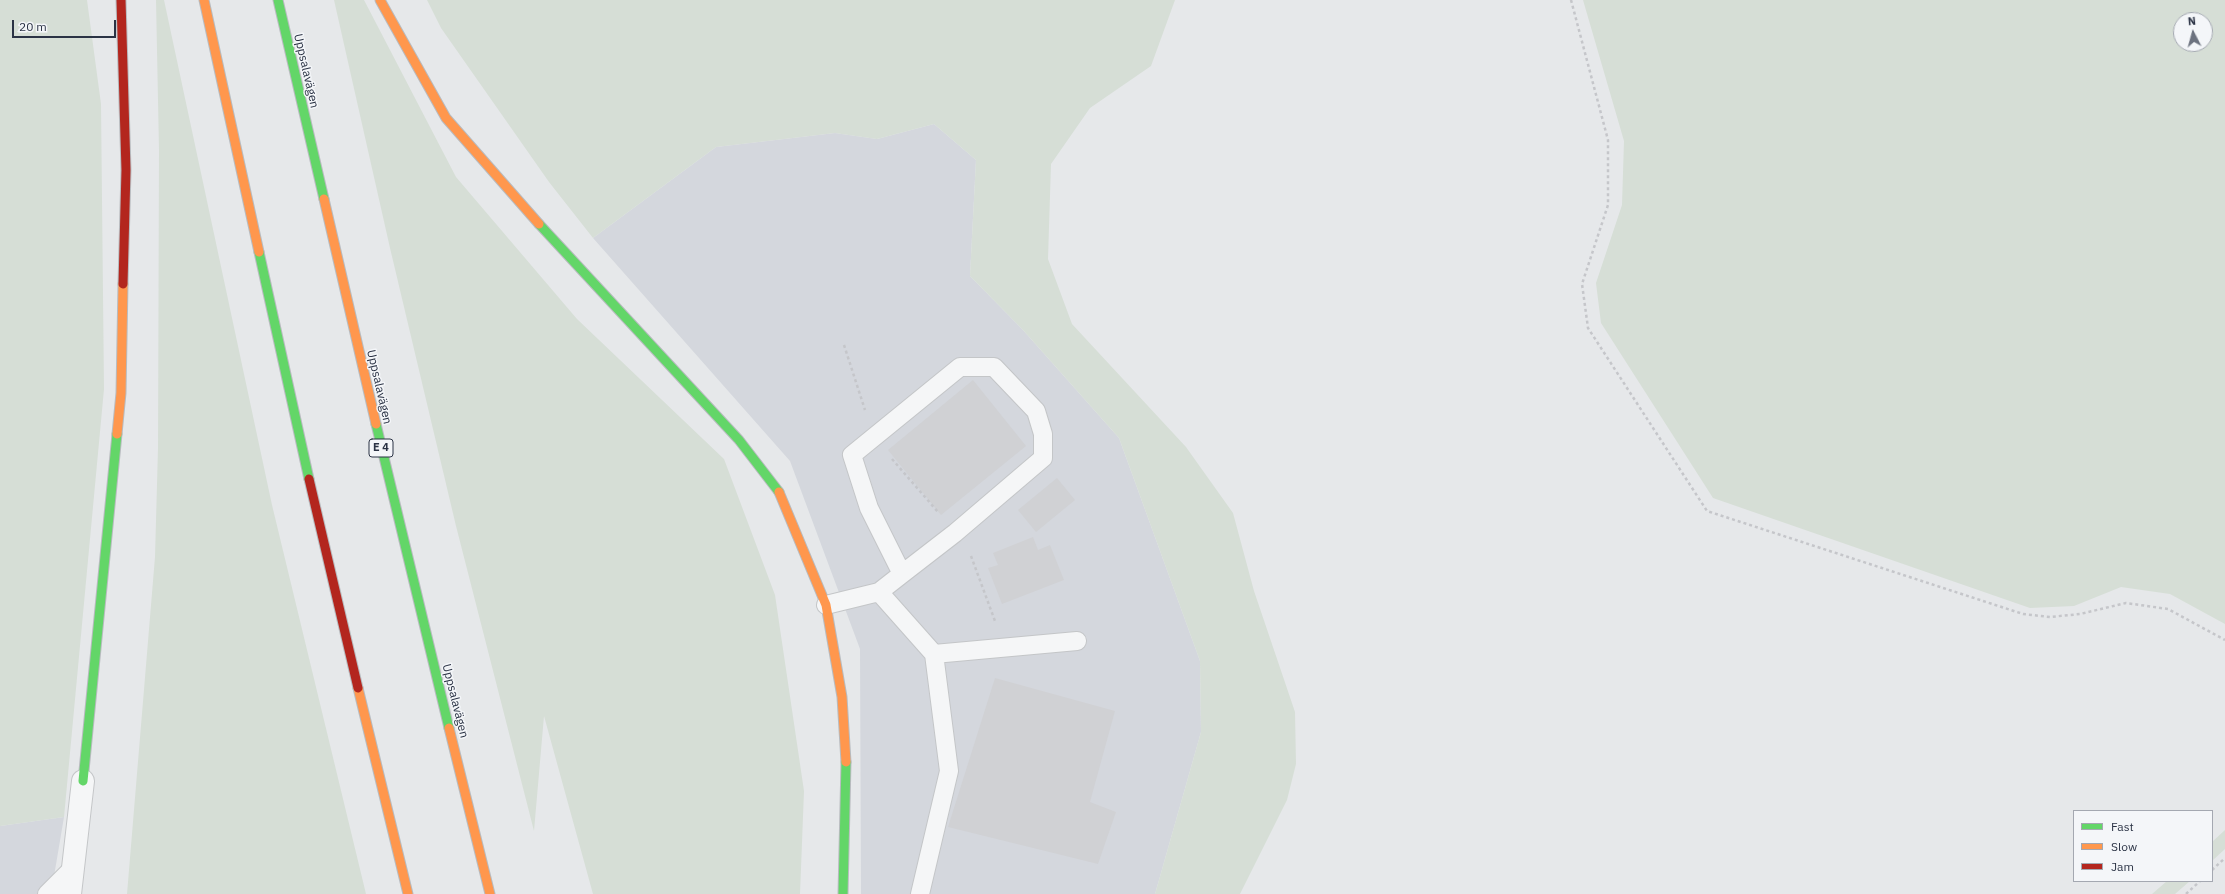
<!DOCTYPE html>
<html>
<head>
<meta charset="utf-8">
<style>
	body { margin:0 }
	#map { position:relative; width:2225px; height:894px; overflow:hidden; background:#e6e8ea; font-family:"IBM Plex Sans",sans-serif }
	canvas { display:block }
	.legend { position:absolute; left:2073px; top:810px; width:140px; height:72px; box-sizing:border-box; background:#f4f6f9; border:1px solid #a4a8b1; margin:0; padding:5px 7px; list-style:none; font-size:12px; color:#2b3345 }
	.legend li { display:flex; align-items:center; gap:8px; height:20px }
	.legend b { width:20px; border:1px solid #a4a8b1 }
	.north { position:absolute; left:2173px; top:12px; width:40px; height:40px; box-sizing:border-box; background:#f4f6f9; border:1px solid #a4a8b1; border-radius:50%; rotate:354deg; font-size:11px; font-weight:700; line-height:16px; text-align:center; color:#2b3345 }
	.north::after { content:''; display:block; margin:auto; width:14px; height:18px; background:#6c727f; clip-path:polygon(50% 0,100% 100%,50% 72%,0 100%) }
	.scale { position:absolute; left:12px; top:20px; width:104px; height:18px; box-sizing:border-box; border:2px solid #2b3345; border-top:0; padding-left:5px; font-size:12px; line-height:14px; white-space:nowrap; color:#2b3345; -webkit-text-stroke:3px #f4f6f9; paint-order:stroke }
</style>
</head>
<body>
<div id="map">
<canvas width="2225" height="894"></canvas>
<ul class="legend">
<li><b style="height:5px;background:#63d668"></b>Fast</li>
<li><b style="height:5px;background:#ff974d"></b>Slow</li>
<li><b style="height:5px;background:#b3261e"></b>Jam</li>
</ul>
<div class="north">N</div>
<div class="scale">20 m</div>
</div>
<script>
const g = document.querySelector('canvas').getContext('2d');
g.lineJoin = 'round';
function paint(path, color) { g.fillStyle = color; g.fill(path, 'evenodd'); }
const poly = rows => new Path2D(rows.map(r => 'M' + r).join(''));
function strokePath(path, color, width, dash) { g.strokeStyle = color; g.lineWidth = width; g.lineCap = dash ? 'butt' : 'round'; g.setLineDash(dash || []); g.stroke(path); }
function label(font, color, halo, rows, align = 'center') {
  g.font = font + ' "IBM Plex Sans",sans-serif'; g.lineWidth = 3; g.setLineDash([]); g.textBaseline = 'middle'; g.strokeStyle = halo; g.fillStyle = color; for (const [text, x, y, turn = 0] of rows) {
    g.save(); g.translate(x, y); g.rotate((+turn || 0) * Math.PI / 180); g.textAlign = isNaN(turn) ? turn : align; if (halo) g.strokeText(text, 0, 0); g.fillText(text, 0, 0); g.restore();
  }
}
const built = poly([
	[934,124,976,160,970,276,1023,330,1119,438,1200,661,1201,732,1155,894,861,894,860,649,790,461,593,238,716,147,835,133,877,139],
	[64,817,51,894,0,894,0,826]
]);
const green = poly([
	[0,0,87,0,101,104,104,389,64,817,0,826],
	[156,0,164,0,272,505,366,894,127,894,155,557,158,448,159,150],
	[334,0,364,0,456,177,577,319,724,459,775,595,804,791,800,894,593,894,544,716,534,831,456,526,390,248],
	[427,0,1175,0,1151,66,1090,108,1051,164,1048,259,1072,324,1186,447,1233,513,1254,591,1295,712,1296,764,1287,800,1240,894,1155,894,1201,732,1200,661,1119,438,1023,330,970,276,976,160,934,124,877,139,835,133,716,147,593,238,549,182,441,28],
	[1583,0,2225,0,2225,624,2170,594,2121,587,2074,606,2030,608,1713,498,1601,323,1596,283,1622,205,1624,141],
	[2181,20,2205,20,2205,44,2181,44],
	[2225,830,2225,849,2212,861,2212,842],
	[2167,881,2190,881,2175,894,2152,894]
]);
const building = poly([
	[973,380,1026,446,941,515,888,450],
	[1057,478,1075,500,1036,532,1018,510],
	[1033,537,1038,550,1050,545,1064,580,1002,604,988,568,998,565,993,553],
	[995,678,1115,711,1090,802,1116,812,1098,864,948,827]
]);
const path = poly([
	[1571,0,1608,140,1608,205,1582,284,1588,328,1707,511,2023,614,2050,617,2080,614,2126,603,2168,609,2225,640],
	[844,345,865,410],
	[892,459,938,512],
	[971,556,995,621],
	[2212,870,2225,858],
	[2186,894,2200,881]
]);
const lane = poly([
	[879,592,902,574,955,533,1043,458,1043,434,1036,411,994,367,960,367,852,455,869,508,902,574],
	[826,605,879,592,934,654,949,771,920,894],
	[934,654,1077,641],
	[47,894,73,868]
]);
const street = poly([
	[70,894,83,781]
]);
const fast = poly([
	[278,0,324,199],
	[539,224,739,440,779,492],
	[259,252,309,479],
	[376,424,449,728],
	[83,781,117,434],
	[843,894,846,762]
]);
const slow = poly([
	[204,0,259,252],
	[380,0,446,118,539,224],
	[324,199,376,424],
	[117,434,121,393,123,284],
	[779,492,826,605,842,697,846,762],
	[358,688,408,894],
	[449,728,490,894]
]);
const jam = poly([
	[121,0,126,170,123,284],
	[309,479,358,688]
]);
const shields = [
	[381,448,24]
];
const shieldNames = [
	["E 4",381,448]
];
const streetNames = [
	["Uppsalavägen",306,71,77],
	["Uppsalavägen",379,387,77],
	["Uppsalavägen",455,701,76]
];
paint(built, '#d4d7dd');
paint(green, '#d6ded6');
paint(building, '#d0d1d4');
strokePath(lane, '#c4c6c8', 20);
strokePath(street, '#c4c6c8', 24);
strokePath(fast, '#b8bbbf', 11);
strokePath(slow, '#b8bbbf', 11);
strokePath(jam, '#b8bbbf', 11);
strokePath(path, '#c5c6ca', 2.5, [3, 3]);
strokePath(lane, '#f5f6f7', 18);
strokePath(street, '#f5f6f7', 22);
strokePath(fast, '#63d668', 9);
strokePath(slow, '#ff974d', 9);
strokePath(jam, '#b3261e', 9);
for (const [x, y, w] of shields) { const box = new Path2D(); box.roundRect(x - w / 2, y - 9, w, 18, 3); g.fillStyle = '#f4f6f9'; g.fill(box); strokePath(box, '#2b3345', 1); }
label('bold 11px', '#2b3345', null, shieldNames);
label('12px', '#2b3345', '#f4f6f9', streetNames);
</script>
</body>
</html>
